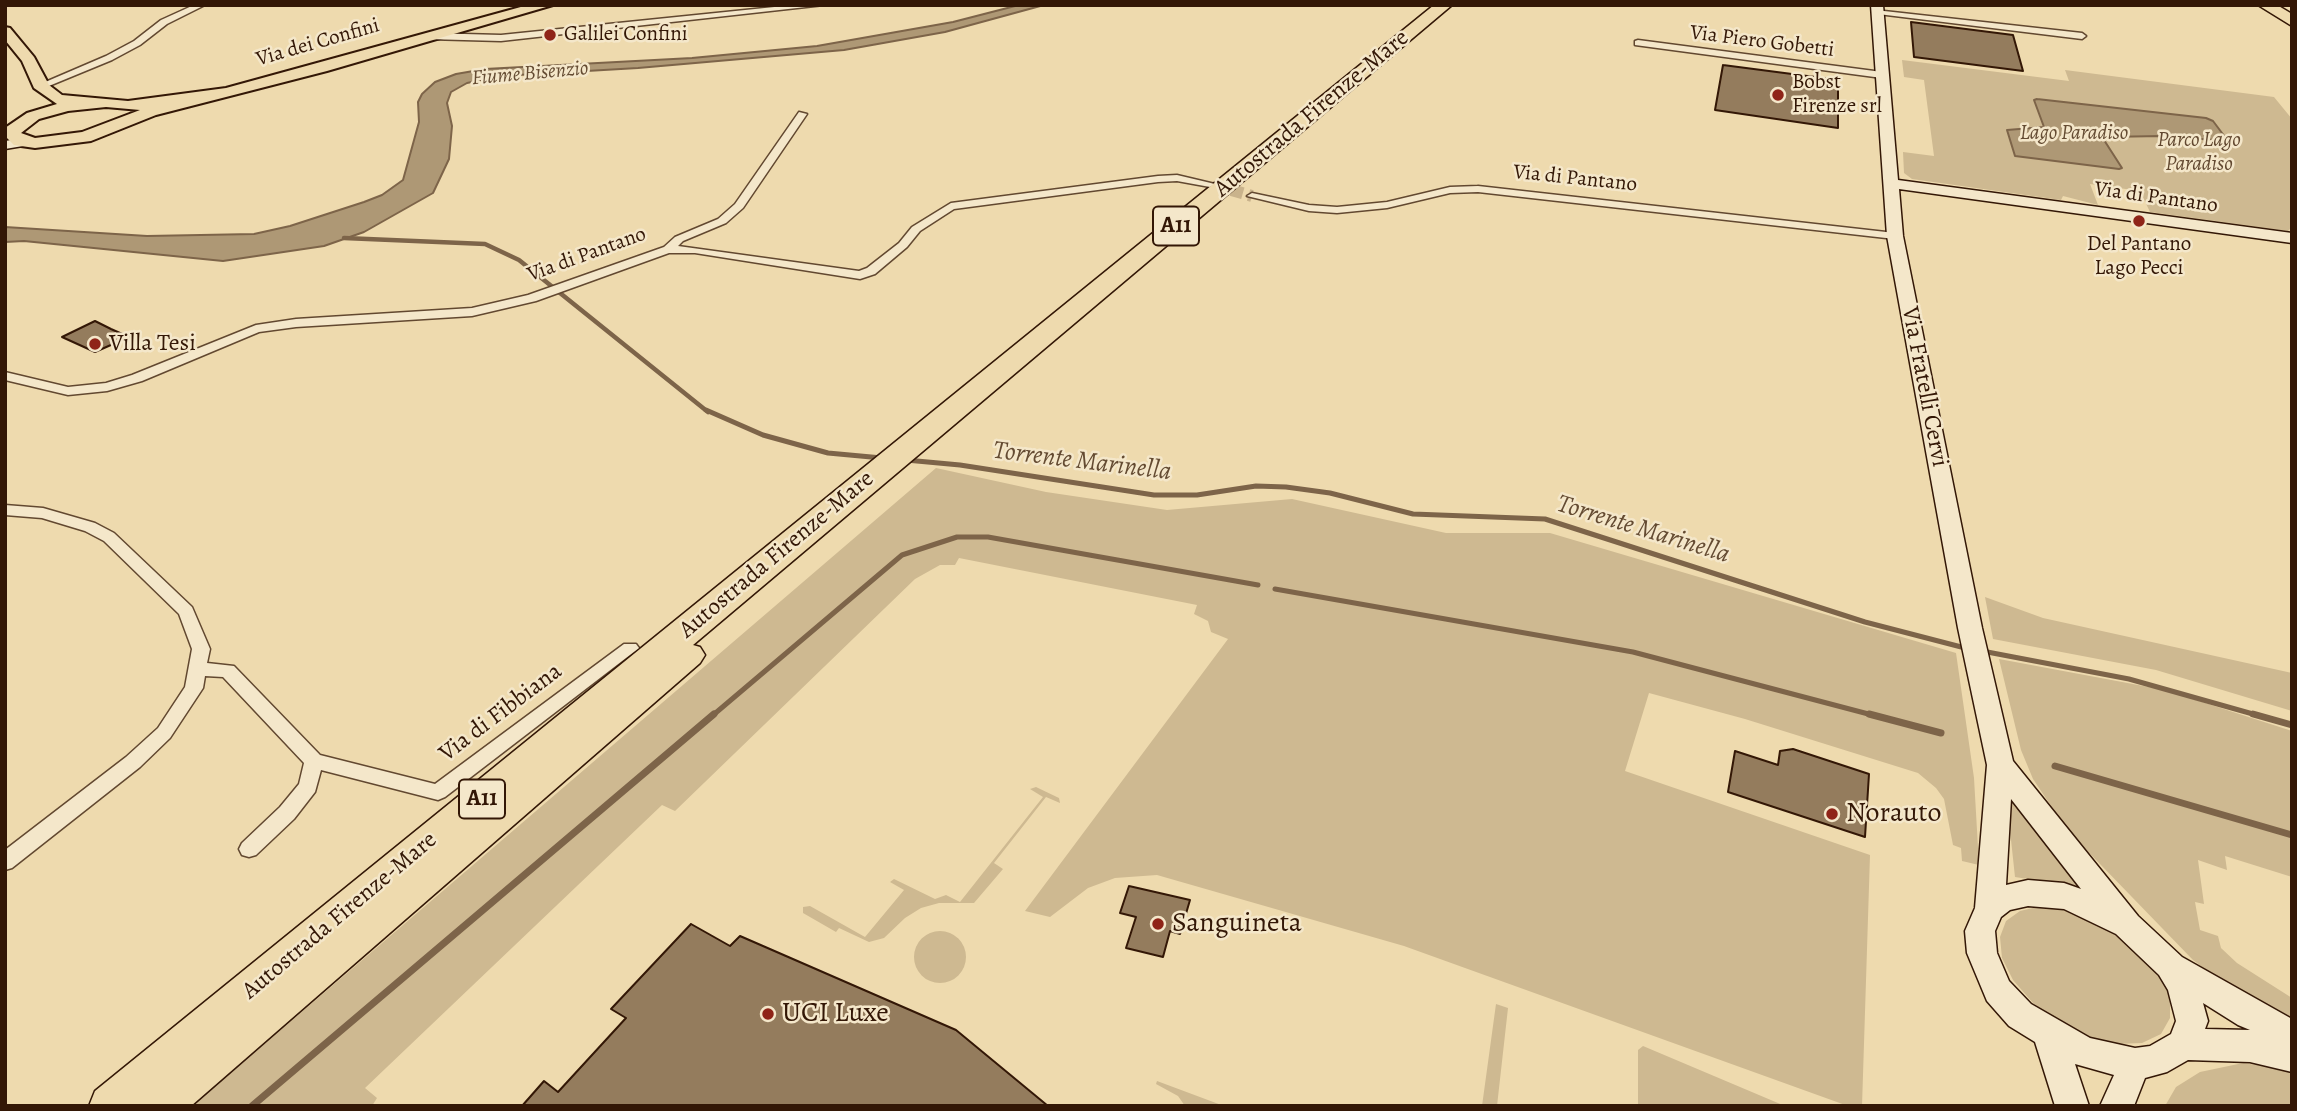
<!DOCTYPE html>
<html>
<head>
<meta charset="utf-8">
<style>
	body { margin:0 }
	#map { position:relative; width:2297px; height:1111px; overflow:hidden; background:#eedaae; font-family:Alegreya,serif }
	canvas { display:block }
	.frame { position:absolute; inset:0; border:7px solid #331706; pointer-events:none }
</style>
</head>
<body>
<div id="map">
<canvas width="2297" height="1111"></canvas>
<div class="frame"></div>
</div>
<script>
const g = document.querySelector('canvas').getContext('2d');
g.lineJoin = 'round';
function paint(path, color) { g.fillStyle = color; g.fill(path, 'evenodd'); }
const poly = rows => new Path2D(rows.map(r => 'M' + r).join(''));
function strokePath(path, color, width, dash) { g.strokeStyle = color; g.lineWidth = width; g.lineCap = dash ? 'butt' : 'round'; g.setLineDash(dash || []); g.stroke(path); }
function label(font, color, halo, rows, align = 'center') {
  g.font = font + ' Alegreya,serif'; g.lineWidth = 5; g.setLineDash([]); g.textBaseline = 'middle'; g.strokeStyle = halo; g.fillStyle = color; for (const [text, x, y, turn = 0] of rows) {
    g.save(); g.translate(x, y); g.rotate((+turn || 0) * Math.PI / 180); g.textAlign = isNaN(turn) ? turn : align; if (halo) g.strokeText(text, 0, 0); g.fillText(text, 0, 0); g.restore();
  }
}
const green = poly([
	[1902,60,2069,81,2065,70,2274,97,2292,119,2292,227,2288,231,2150,212,2140,191,2090,184,2098,205,2063,196,2061,200,1912,179,1904,173,1903,152,1934,156,1924,80,1904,77],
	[936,468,1046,492,1167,510,1292,499,1446,533,1550,533,1956,653,1974,778,1979,865,1962,861,1961,848,1953,845,1944,799,1936,788,1918,773,1745,719,1649,693,1625,771,1870,855,1862,1106,1848,1106,1404,946,1157,875,1115,878,1088,888,1050,917,1025,911,1228,639,1211,632,1208,621,1194,614,1197,605,959,558,955,565,940,565,915,579,675,811,662,805,365,1088,377,1098,372,1106,192,1106],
	[1985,597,2043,618,2292,673,2292,711,2156,670,1993,639],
	[1999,659,2165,690,2292,731,2292,877,2225,856,2227,870,2198,860,2204,904,2195,902,2200,930,2218,936,2221,948,2237,963,2292,998,2292,1019,2222,982,2193,960,2068,831,2033,779,2021,750],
	[2005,784,2080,887,2015,877],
	[1036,787,1059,798,1060,803,1046,797,994,863,1003,869,974,903,939,903,921,908,905,918,884,938,869,942,839,928,836,932,803,913,803,907,810,906,865,937,904,890,890,882,894,879,935,899,946,895,960,902,1043,797,1030,789],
	[2041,906,2066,909,2119,932,2160,974,2170,997,2170,1018,2161,1034,2142,1043,2117,1044,2088,1037,2058,1022,2033,1003,2013,980,2002,958,2000,937,2006,921,2020,911],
	'914 957a26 26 0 1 1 52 0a26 26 0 1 1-52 0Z',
	[1496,1004,1508,1008,1497,1106,1482,1106],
	[1643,1046,1785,1106,1638,1106,1638,1050],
	[2243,1063,2292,1070,2292,1106,2165,1106,2176,1087,2200,1072],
	[1157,1081,1224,1106,1185,1106,1178,1096,1156,1084]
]);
const water = poly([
	[1019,5,1044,5,945,32,844,50,638,68,501,76,467,83,451,92,447,103,452,126,449,159,433,193,364,232,324,246,223,261,24,241,5,242,5,227,147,236,254,234,290,226,364,202,382,195,403,180,419,122,418,102,422,94,435,82,456,74,485,69,692,58,817,46,953,22,1019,5],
	[2037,99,2206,118,2213,121,2228,141,2161,136,2105,137,2104,140,2122,168,2119,169,2015,156,2007,130,2044,127,2034,100,2037,99]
]);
const streamFar2 = poly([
	[344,238,485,244,519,260,708,412]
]);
const streamFar1 = poly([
	[706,410,763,435,828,453,882,458],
	[906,460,960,465,1154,495,1197,495,1256,486,1286,487,1330,493,1413,514,1545,519,1865,622,1969,649],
	[1275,589,1633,652,1876,716],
	[1982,651,2129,679,2260,716],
	[712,716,902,555,957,537,988,537,1258,585]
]);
const stream = poly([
	[1869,714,1941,733],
	[2253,714,2292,725],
	[2055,766,2292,835],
	[252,1106,714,714]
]);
const building = poly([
	[1911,22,2013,35,2023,71,1914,57,1911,22],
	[1723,65,1838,80,1838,128,1715,110,1723,65],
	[95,321,111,329,129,337,95,352,62,337,95,321],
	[1793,749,1869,774,1865,837,1728,792,1735,751,1778,765,1780,751,1793,749],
	[1129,886,1190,900,1180,934,1170,931,1163,957,1126,948,1136,917,1120,913,1129,886],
	[691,924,730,946,740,936,956,1030,1048,1106,522,1106,544,1081,558,1092,626,1018,611,1009,691,924]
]);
const streetTunnel = poly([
	[1214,185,1252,196]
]);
const street = poly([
	[194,5,205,5,167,24,140,45,112,60,44,88,36,86,106,56,134,41,161,20,194,5],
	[794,5,824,5,501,41,427,39,423,36,427,33,501,35,794,5],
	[1875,10,2082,33,2086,36,2082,39,1878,14,1874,12,1875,10],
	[1638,40,1882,72,1887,75,1882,78,1635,45,1635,41,1638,40],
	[799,112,807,114,743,208,726,223,683,241,678,246,859,271,867,268,899,243,912,227,951,203,1158,176,1177,175,1215,184,1210,187,1177,181,1158,182,954,209,920,231,907,247,875,274,860,279,695,253,669,253,536,301,472,316,296,327,259,332,142,381,107,391,68,395,5,380,5,372,68,387,106,383,132,375,256,325,296,319,472,308,528,295,664,247,675,237,718,219,735,204,799,112],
	[1478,186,1895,233,1901,236,1895,239,1478,192,1450,193,1387,208,1337,213,1309,211,1247,196,1252,193,1309,205,1337,207,1387,202,1450,187,1478,186],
	[5,505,43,508,95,523,114,533,192,607,210,649,207,663,234,666,320,755,435,784,624,644,636,644,639,648,445,797,438,800,321,770,315,792,294,819,256,855,249,857,242,855,239,849,242,843,280,807,299,784,304,763,223,677,205,676,203,688,170,738,140,767,12,868,5,870,5,850,126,757,158,728,185,687,192,649,179,614,104,541,85,531,42,518,5,515,5,505]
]);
const secondary = poly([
	[1871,5,1883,5,1898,180,2292,233,2292,243,1899,189,1903,236,1982,628,2013,761,2138,916,2182,957,2292,1019,2292,1072,2250,1062,2188,1060,2167,1072,2145,1078,2134,1106,2100,1106,2114,1075,2075,1064,2089,1106,2055,1106,2035,1042,2009,1026,1987,1001,1967,953,1965,931,1975,908,1987,765,1958,628,1887,236,1871,5],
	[2011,799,2081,889,2064,883,2028,880,2006,885,2011,799],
	[2028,906,2064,909,2116,934,2159,975,2168,990,2176,1021,2171,1034,2150,1046,2135,1048,2090,1038,2031,1004,2009,981,1997,953,1995,931,2001,917,2010,910,2028,906],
	[2203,1003,2238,1025,2250,1030,2205,1029,2208,1021,2203,1003],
	[24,138,31,142,29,145,5,149,5,141,24,138]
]);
const primary = poly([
	[528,5,553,5,327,71,156,115,91,141,35,148,14,145,5,136,5,128,27,113,57,104,34,88,22,61,5,40,5,27,10,28,34,57,49,85,62,95,128,101,226,88,528,5],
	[106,107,140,110,82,132,35,138,21,133,39,119,68,111,106,107]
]);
const highway = poly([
	[1434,5,1452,5,693,645,700,647,705,655,700,663,191,1106,89,1106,95,1091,1434,5],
	[2258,5,2277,5,2292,14,2292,26,2258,5]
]);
const markers = [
	[550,35,7,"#8f2418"],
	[1778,95,7,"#8f2418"],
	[2139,221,7,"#8f2418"],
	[95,344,7,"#8f2418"],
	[1832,814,7,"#8f2418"],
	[1158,924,7,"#8f2418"],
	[768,1014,7,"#8f2418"]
];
const farPoinames = [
	["Galilei Confini",564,35],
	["Bobst",1792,83],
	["Firenze srl",1792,107],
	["Del Pantano",2139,245,"center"],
	["Lago Pecci",2139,269,"center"]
];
const farStreetnames = [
	["Via Piero Gobetti",1762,42,7],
	["Via dei Confini",318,43,-16],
	["Via di Pantano",1575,179,6],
	["Via di Pantano",2156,198,8],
	["Via di Pantano",587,255,-20]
];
const farWaternames = [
	["Fiume Bisenzio",530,74,-5],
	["Lago Paradiso",2074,134]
];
const farParknames = [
	["Parco Lago",2199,141],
	["Paradiso",2199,165]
];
const shields = [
	[1176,226,46],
	[482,799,46]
];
const shieldNames = [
	["A11",1176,226],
	["A11",482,799]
];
const streetNames = [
	["Autostrada Firenze-Mare",1312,114,-40],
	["Via Fratelli Cervi",1924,387,79],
	["Autostrada Firenze-Mare",777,555,-40],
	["Via di Fibbiana",501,713,-37],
	["Autostrada Firenze-Mare",340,916,-40]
];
const poiNames = [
	["Villa Tesi",109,344]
];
const waterNames = [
	["Torrente Marinella",1082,462,7],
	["Torrente Marinella",1643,530,17]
];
const nearPoinames = [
	["Norauto",1846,814],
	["Sanguineta",1172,924],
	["UCI Luxe",782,1014]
];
paint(green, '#ceb991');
paint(water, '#ae9875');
strokePath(water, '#7d6449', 2);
strokePath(streamFar2, '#7d6449', 4.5);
strokePath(streamFar1, '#7d6449', 5);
strokePath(stream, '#7d6449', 7);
paint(building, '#947c5d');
strokePath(building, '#331706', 2);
strokePath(streetTunnel, '#c9b38c', 12, [12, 6]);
strokePath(street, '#624830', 3);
strokePath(secondary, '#331706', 3);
strokePath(primary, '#331706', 4);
strokePath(highway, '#331706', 3);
paint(street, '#f4e7ca');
paint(secondary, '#f4e7ca');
paint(primary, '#eedaae');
paint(highway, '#eedaae');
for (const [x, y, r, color] of markers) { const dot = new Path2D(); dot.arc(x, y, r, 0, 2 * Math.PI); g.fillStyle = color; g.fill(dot); strokePath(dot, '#f4e7ca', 2.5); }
label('21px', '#331706', '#f4e7ca', farPoinames, 'left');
label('21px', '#331706', '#f4e7ca', farStreetnames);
label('italic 21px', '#644b32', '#f4e7ca', farWaternames);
label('italic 21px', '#624830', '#f4e7ca', farParknames);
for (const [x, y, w] of shields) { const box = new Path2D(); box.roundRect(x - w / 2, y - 19.5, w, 39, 5); g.fillStyle = '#f4e7ca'; g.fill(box); strokePath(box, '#331706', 2); }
label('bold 23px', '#331706', null, shieldNames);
label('24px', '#331706', '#f4e7ca', streetNames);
label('24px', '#331706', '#f4e7ca', poiNames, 'left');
label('italic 26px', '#644b32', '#f4e7ca', waterNames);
label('28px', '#331706', '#f4e7ca', nearPoinames, 'left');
</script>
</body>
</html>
